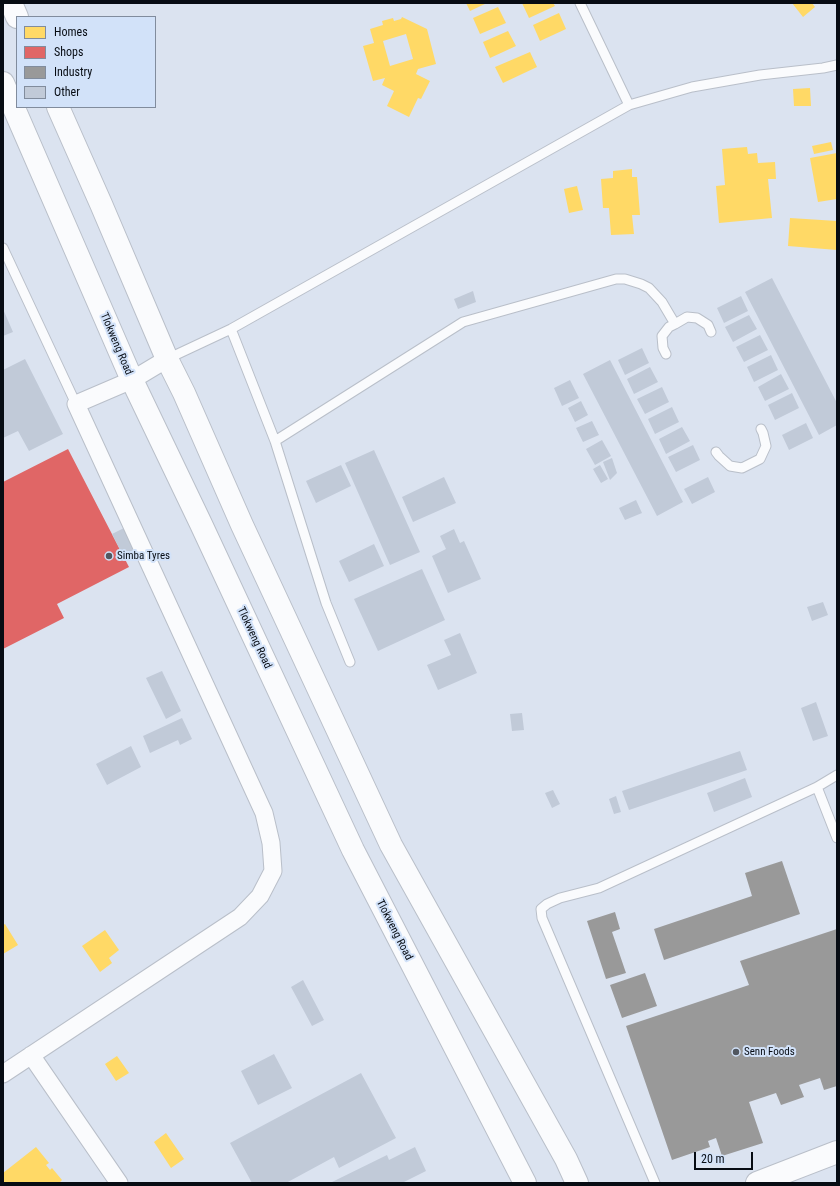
<!DOCTYPE html>
<html>
<head>
<meta charset="utf-8">
<style>
	body { margin:0 }
	#map { position:relative; width:840px; height:1186px; overflow:hidden; background:#dbe3f0; font-family:"Roboto Condensed",sans-serif }
	canvas { display:block }
	.frame { position:absolute; inset:0; border:4px solid #070c13; pointer-events:none }
	.legend { position:absolute; left:16px; top:16px; width:140px; height:92px; box-sizing:border-box; background:#d2e2f9; border:1px solid #818c9d; margin:0; padding:5px 7px; list-style:none; font-size:12px; color:#070c13 }
	.legend li { display:flex; align-items:center; gap:8px; height:20px }
	.legend b { width:20px; border:1px solid #818c9d }
	.scale { position:absolute; left:694px; top:1152px; width:59px; height:18px; box-sizing:border-box; border:2px solid #070c13; border-top:0; padding-left:5px; font-size:12px; line-height:14px; white-space:nowrap; color:#070c13; -webkit-text-stroke:3px #d2e2f9; paint-order:stroke }
</style>
</head>
<body>
<div id="map">
<canvas width="840" height="1186"></canvas>
<div class="frame"></div>
<ul class="legend">
<li><b style="height:11px;background:#ffd966"></b>Homes</li>
<li><b style="height:11px;background:#e06666"></b>Shops</li>
<li><b style="height:11px;background:#999"></b>Industry</li>
<li><b style="height:11px;background:#c1cad8"></b>Other</li>
</ul>
<div class="scale">20 m</div>
</div>
<script>
const g = document.querySelector('canvas').getContext('2d');
g.lineJoin = 'round';
function paint(path, color) { g.fillStyle = color; g.fill(path, 'evenodd'); }
const poly = rows => new Path2D(rows.map(r => 'M' + r).join(''));
function strokePath(path, color, width, dash) { g.strokeStyle = color; g.lineWidth = width; g.lineCap = dash ? 'butt' : 'round'; g.setLineDash(dash || []); g.stroke(path); }
function label(font, color, halo, rows, align = 'center') {
  g.font = font + ' "Roboto Condensed",sans-serif'; g.lineWidth = 4; g.setLineDash([]); g.textBaseline = 'middle'; g.strokeStyle = halo; g.fillStyle = color; for (const [text, x, y, turn = 0] of rows) {
    g.save(); g.translate(x, y); g.rotate((+turn || 0) * Math.PI / 180); g.textAlign = isNaN(turn) ? turn : align; if (halo) g.strokeText(text, 0, 0); g.fillText(text, 0, 0); g.restore();
  }
}
const homes = poly([
	[466,3,487,3,470,11],
	[522,3,553,3,555,6,529,18],
	[792,3,812,3,815,7,803,17],
	[498,7,506,23,480,34,473,18],
	[559,13,566,29,540,41,533,25],
	[402,17,427,29,436,64,418,69,416,74,430,81,421,99,418,98,409,117,387,106,394,91,382,85,385,78,373,81,363,46,374,43,370,29,383,25,382,21,393,18,394,21,401,19],
	[406,34,413,59,390,66,383,41],
	[508,31,516,46,490,58,483,42],
	[530,52,537,67,503,83,495,67],
	[810,88,811,106,794,106,793,89],
	[831,142,833,150,814,154,812,146],
	[747,147,748,154,757,153,758,163,775,162,776,179,768,179,772,218,719,223,716,186,725,185,722,149],
	[837,153,837,199,818,202,810,158],
	[632,169,632,177,637,177,640,215,632,215,634,234,611,235,609,208,603,208,601,179,613,178,613,171],
	[577,186,583,210,569,213,564,189],
	[790,218,837,221,837,250,788,246],
	[5,924,18,945,3,954,3,925],
	[105,930,119,950,109,958,112,963,100,972,82,946],
	[117,1056,129,1073,116,1081,105,1064],
	[166,1133,184,1159,171,1168,154,1142],
	[36,1147,49,1163,46,1165,50,1170,52,1168,62,1180,59,1183,3,1183,3,1173]
]);
const shops = poly([
	[68,449,129,567,57,604,64,618,3,649,3,482]
]);
const industry = poly([
	[782,861,800,914,664,960,654,929,752,896,745,873],
	[615,912,620,929,612,932,626,973,606,979,587,921],
	[837,929,837,1086,824,1090,820,1078,799,1085,804,1097,781,1105,776,1093,749,1102,763,1143,722,1156,716,1138,708,1141,710,1147,672,1160,626,1026,749,985,740,961],
	[645,973,657,1006,622,1018,610,985]
]);
const building = poly([
	[772,278,837,403,837,425,819,435,745,292],
	[473,291,476,302,458,309,454,299],
	[741,296,748,311,724,323,717,308],
	[3,309,13,332,3,336],
	[749,315,757,329,733,342,725,327],
	[760,335,768,350,744,362,736,347],
	[642,348,649,363,625,375,618,360],
	[771,355,778,370,754,382,747,367],
	[25,359,63,434,29,451,18,431,3,438,3,370],
	[610,360,683,502,657,516,583,374],
	[650,367,658,382,634,394,627,379],
	[781,374,789,389,765,401,758,387],
	[570,380,579,398,562,406,554,388],
	[662,387,669,402,645,414,637,399],
	[792,393,799,408,775,420,768,405],
	[581,401,588,415,575,422,568,408],
	[672,407,679,422,655,434,648,419],
	[592,421,599,435,583,442,576,428],
	[806,423,813,438,789,450,782,435],
	[682,427,690,441,666,454,659,439],
	[602,440,611,456,595,465,586,449],
	[693,445,700,460,676,472,668,457],
	[374,450,420,552,390,565,345,463],
	[612,458,617,473,610,480,603,462],
	[341,465,351,486,316,503,306,481],
	[600,465,608,479,601,483,593,469],
	[444,477,456,503,413,522,402,497],
	[708,477,715,492,692,504,684,489],
	[636,500,642,513,625,520,619,508],
	[128,526,141,552,125,560,112,534],
	[454,529,460,543,464,541,481,579,448,593,432,556,446,549,440,536],
	[374,544,384,566,349,582,339,561],
	[422,569,445,620,378,651,354,599],
	[823,602,828,615,812,621,807,607],
	[460,633,477,673,438,690,427,665,451,655,444,640],
	[162,671,181,711,166,719,146,678],
	[816,702,828,736,813,741,801,708],
	[522,713,524,730,512,731,510,714],
	[182,718,192,739,180,745,178,740,150,753,143,736],
	[131,746,141,767,107,785,96,764],
	[740,751,747,770,629,810,622,791],
	[745,778,752,797,714,812,707,793],
	[553,790,560,804,552,808,545,793],
	[616,796,621,812,614,814,609,799],
	[303,980,324,1020,312,1026,291,987],
	[274,1054,292,1088,258,1105,241,1071],
	[361,1073,396,1138,339,1168,334,1157,286,1183,252,1183,230,1143],
	[415,1147,426,1171,402,1183,330,1183,387,1155,389,1160]
]);
const lane = poly([
	[580,3,629,105],
	[3,248,76,404],
	[231,329,275,441,326,603,350,662],
	[666,354,663,348,662,336,669,327,675,324,687,317,697,318,708,325,711,332],
	[167,359,231,329,629,105,692,87,760,75,823,68,837,65],
	[275,441,463,322,616,279,625,279,641,284,649,288,662,302,675,324],
	[716,452,719,456,730,466,742,468,760,459,766,446,763,433,761,429],
	[817,787,837,838],
	[655,1183,542,918,541,909,547,904,560,898,599,888,817,787,837,775]
]);
const street = poly([
	[31,1055,119,1183],
	[3,1074,240,917,260,896,273,871,271,843,264,813,76,404,132,380,167,359]
]);
const secondary = poly([
	[757,1183,837,1152]
]);
const primary = poly([
	[11,3,17,17],
	[3,83,132,380,201,524,353,850,525,1183],
	[58,107,101,204,167,359,184,393,242,525,391,845,566,1159,577,1183]
]);
const markers = [
	[109,556,4,"#515760"],
	[736,1052,4,"#515760"]
];
const streetNames = [
	["Tlokweng Road",116,344,67],
	["Tlokweng Road",254,638,65],
	["Tlokweng Road",394,930,63]
];
const poiNames = [
	["Simba Tyres",117,556],
	["Senn Foods",744,1052]
];
paint(homes, '#ffd966');
paint(shops, '#e06666');
paint(industry, '#999');
paint(building, '#c1cad8');
strokePath(lane, '#b9bfc9', 11);
strokePath(street, '#b9bfc9', 19);
strokePath(secondary, '#b9bfc9', 24);
strokePath(primary, '#b9bfc9', 24);
strokePath(lane, '#fafbfd', 9);
strokePath(street, '#fafbfd', 17);
strokePath(secondary, '#fafbfd', 22);
strokePath(primary, '#fafbfd', 22);
for (const [x, y, r, color] of markers) { const dot = new Path2D(); dot.arc(x, y, r, 0, 2 * Math.PI); g.fillStyle = color; g.fill(dot); strokePath(dot, '#d2e2f9', 1.5); }
label('11px', '#070c13', '#d2e2f9', streetNames);
label('11px', '#070c13', '#d2e2f9', poiNames, 'left');
</script>
</body>
</html>
